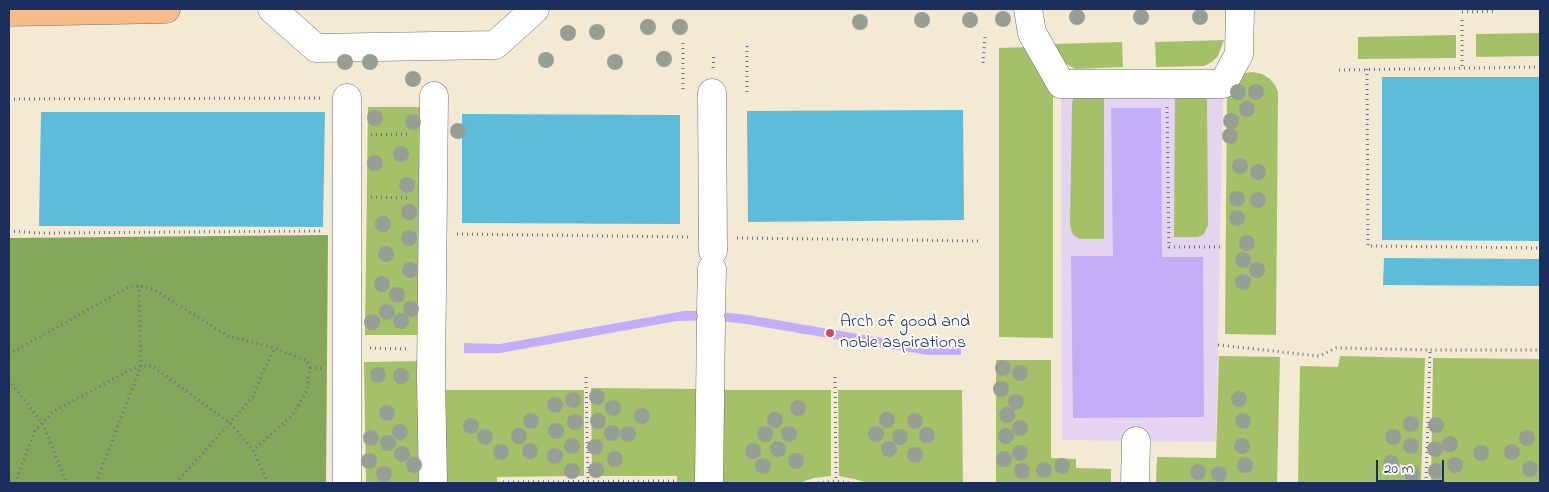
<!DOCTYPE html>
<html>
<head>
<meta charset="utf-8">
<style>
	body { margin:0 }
	#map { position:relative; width:1549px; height:492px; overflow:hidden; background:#f4e9d3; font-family:"Indie Flower",sans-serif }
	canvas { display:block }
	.frame { position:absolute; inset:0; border:10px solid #1b2f5e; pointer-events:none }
	.scale { position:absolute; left:1376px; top:460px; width:68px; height:22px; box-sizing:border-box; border:2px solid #1b2f5e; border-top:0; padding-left:6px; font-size:15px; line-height:18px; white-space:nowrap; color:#1b2f5e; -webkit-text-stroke:4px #fff; paint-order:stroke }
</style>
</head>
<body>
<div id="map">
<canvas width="1549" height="492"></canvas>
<div class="frame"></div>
<div class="scale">20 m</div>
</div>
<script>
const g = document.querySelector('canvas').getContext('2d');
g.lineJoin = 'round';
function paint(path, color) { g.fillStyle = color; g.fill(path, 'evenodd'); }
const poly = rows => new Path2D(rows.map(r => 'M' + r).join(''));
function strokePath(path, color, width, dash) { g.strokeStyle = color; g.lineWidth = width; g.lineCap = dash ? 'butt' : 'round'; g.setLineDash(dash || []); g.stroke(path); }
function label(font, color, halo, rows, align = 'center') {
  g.font = font + ' "Indie Flower",sans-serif'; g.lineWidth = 4; g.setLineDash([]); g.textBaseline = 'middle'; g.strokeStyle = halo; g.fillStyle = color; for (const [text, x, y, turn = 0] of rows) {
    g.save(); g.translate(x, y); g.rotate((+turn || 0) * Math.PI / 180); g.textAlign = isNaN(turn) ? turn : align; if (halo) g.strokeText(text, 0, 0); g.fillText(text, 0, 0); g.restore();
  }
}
const built = poly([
	[1061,84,1223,84,1216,442,1062,440]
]);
const green = poly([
	[1540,33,1540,56,1476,57,1476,34],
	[1456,35,1456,58,1358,59,1358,37],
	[1224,40,1218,56,1212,62,1204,66,1156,67,1155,42],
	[1122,42,1123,67,1075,69,1063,62,1053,44],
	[1028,47,1053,89,1053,338,999,337,999,48],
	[1253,72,1262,74,1270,79,1275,85,1278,92,1276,335,1225,334,1227,92,1237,78,1245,73],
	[1175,90,1206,97,1207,101,1208,225,1204,234,1198,237,1174,237],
	[1104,93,1104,239,1080,239,1073,235,1070,226,1072,105,1073,98,1076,95],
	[368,107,426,107,423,335,365,335],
	[1219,356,1280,357,1277,483,1156,483,1157,457,1216,458],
	[1340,356,1425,358,1421,481,1404,483,1298,483,1300,366,1338,367],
	[1433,358,1540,359,1540,483,1449,483,1431,480],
	[996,360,1051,360,1051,458,1076,459,1076,468,1111,469,1111,483,996,483],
	[423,361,425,483,366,483,364,362],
	[591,388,700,389,700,483,677,483,677,476,592,476],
	[442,390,584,390,584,476,497,477,497,483,445,483],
	[717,390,831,390,831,476,814,478,799,483,716,483],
	[838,390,962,390,963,483,869,483,854,479,839,476]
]);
const forest = poly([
	[328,235,326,483,9,483,9,238]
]);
const water = poly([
	[1382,77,1540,77,1540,241,1382,240],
	[963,110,964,220,748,222,747,111],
	[41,112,325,112,323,227,39,226],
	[462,114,680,115,680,224,462,223],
	[1384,258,1540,259,1540,286,1383,285]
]);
const building = poly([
	[1111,108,1161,108,1162,257,1203,257,1204,417,1073,418,1071,256,1113,256],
	[684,311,711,311,747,315,928,346,961,346,961,355,928,355,746,324,711,320,677,321,500,353,464,353,464,343,500,344]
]);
const path = poly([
	[1462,12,1497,11],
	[1462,20,1462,68],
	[683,43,683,93],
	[983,63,985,37],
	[713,68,714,54],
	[1367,69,1368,246,1540,248],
	[1339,70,1540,67],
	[747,92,747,42],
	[9,99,323,98],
	[1167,107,1169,247,1220,247],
	[371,135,409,134],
	[371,197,409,198],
	[9,231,38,233,322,231],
	[457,234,689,237],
	[737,238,982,241],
	[1218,345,1319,356,1336,348,1430,350,1540,350],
	[370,348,406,349],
	[9,354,129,287,139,286,153,289,228,336,275,348,307,361,310,368,307,390,292,416,253,450],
	[310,368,324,368],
	[586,377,588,483],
	[835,377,836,483],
	[9,380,42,423,67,483],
	[15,483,35,431,52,412,130,370,141,366,152,366,230,423,253,450,268,483],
	[96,483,141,366,139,286],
	[176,483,253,397,263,371,275,348],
	[499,483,499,482,674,481,674,483],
	[818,483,836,481,850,483],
	[1426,483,1430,350]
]);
const minor = poly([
	[272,9,316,48,495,45,535,9],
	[1028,9,1032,33,1061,84,1223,84,1239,54,1240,9],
	[712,93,713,251],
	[711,311,712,269],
	[347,483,347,98],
	[433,483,431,378,434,96],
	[709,483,711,320],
	[1135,483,1136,441]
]);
const major = poly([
	[9,12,166,9]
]);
const trees = [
	[1077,17],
	[1141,17],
	[1200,17],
	[1003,19],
	[922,20],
	[970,20],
	[860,22],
	[648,27],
	[680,27],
	[597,32],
	[568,33],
	[664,59],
	[546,60],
	[345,62],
	[370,62],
	[615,62],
	[413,79],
	[1238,92],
	[1256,92],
	[1247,109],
	[375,118],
	[1231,121],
	[413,122],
	[458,131],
	[1230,136],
	[401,154],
	[375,163],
	[1240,166],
	[1258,172],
	[407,185],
	[1237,199],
	[1258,200],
	[409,212],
	[1237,218],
	[383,224],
	[409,238],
	[1247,243],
	[386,254],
	[1243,260],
	[410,270],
	[1257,270],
	[1243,282],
	[382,284],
	[397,295],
	[411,309],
	[387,312],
	[401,321],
	[372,322],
	[1003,368],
	[1020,373],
	[378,375],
	[401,376],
	[1001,389],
	[597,397],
	[1239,399],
	[573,400],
	[1016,402],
	[555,405],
	[613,408],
	[798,408],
	[387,413],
	[1007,415],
	[642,416],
	[775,420],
	[887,420],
	[531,421],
	[598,421],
	[915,421],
	[1243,421],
	[575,422],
	[1411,424],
	[1436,425],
	[471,426],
	[1020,428],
	[556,431],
	[400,432],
	[612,433],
	[628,434],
	[765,434],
	[789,434],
	[876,434],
	[927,435],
	[519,436],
	[1006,436],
	[485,437],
	[900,437],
	[1393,437],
	[371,438],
	[1527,438],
	[388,443],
	[1450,444],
	[572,446],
	[1242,446],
	[1411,446],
	[595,447],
	[778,449],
	[889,449],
	[1435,449],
	[530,451],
	[753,451],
	[501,452],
	[1512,452],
	[1020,453],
	[1481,453],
	[402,454],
	[915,455],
	[555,456],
	[615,459],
	[1004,459],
	[369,461],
	[796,461],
	[1391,463],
	[414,465],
	[1245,465],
	[1455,465],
	[763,466],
	[1062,466],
	[1530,469],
	[596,470],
	[1044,470],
	[572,471],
	[1022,471],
	[1436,471],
	[1198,472],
	[384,474],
	[1219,474],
	[1412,474]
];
const markers = [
	[830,333,5,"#d1495b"]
];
const poiNames = [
	["Arch of good and",840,323],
	["noble aspirations",840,344]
];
paint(built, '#e4d3f1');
paint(green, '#a5c168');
paint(forest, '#84a75c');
paint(water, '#5cbcda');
paint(building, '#c2aef8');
strokePath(minor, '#677087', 29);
strokePath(major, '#677087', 29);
strokePath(path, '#677087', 3, [1, 4]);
strokePath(minor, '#fff', 28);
strokePath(major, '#f7bd88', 28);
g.fillStyle = '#979f95';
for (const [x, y] of trees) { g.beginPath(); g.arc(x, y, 8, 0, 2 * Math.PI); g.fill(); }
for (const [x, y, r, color] of markers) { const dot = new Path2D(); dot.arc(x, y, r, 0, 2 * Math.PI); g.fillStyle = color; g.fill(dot); strokePath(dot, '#fff', 2); }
label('18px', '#1b2f5e', '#fff', poiNames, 'left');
</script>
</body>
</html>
